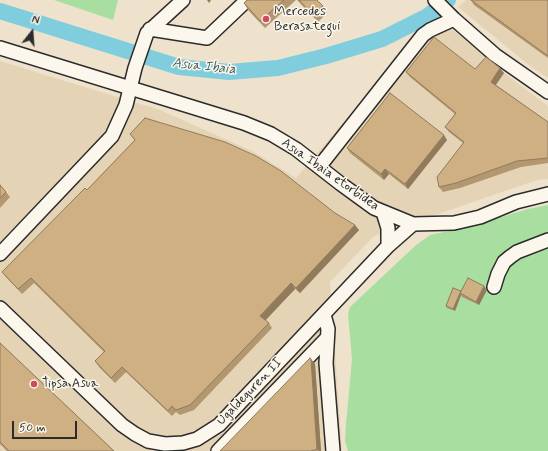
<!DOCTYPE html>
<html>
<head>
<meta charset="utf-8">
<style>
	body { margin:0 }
	#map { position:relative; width:548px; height:451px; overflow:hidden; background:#eee2cc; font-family:Mynerve,sans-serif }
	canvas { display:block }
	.north { position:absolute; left:12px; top:12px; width:40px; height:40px; -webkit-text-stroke:3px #fbf7ec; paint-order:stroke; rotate:17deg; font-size:11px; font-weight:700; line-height:16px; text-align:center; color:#2b2b2b }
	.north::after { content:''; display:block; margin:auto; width:14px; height:18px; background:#2b2b2b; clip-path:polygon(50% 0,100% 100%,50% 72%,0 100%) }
	.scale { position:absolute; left:12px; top:421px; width:65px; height:18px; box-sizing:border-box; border:2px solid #2b2b2b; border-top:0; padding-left:5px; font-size:12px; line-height:14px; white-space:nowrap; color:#2b2b2b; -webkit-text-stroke:3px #fbf7ec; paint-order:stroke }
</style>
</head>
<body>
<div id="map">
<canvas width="548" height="451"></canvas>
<div class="north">N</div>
<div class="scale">50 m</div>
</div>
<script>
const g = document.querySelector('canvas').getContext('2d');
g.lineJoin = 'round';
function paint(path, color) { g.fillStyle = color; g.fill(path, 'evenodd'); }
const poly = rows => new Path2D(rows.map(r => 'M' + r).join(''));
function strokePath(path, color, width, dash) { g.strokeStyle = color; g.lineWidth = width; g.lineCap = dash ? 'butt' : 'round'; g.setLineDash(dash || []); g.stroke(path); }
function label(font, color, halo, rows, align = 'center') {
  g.font = font + ' Mynerve,sans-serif'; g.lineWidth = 3; g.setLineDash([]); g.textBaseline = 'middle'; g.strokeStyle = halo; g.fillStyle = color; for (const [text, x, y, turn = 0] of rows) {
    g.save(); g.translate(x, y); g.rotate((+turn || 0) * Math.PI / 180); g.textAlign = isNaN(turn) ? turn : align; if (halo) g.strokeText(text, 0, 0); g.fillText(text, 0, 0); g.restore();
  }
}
const built = poly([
	[466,0,548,0,548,78,530,66,458,7],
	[435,15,512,79,548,106,548,179,537,180,374,236,330,282,342,451,0,451,0,61,160,110,252,151,296,178]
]);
const green = poly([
	[54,0,118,0,113,20],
	[548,205,548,451,348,451,345,441,346,424,352,359,348,314,350,307,415,246,430,235,469,227,528,209]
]);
const river = poly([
	[0,11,179,67,229,72,278,68,326,56,382,39,426,17,448,0]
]);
const minor = poly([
	[435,0,454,19,495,55,548,92],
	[150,29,207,38,247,0],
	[0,48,244,123,271,134,296,149,341,184,374,208,413,224,454,223,480,217,516,202,548,194],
	[319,167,423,35,430,30,454,19],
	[383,212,388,228,388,246],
	[0,254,112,136,126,105,135,68,147,33,183,0],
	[494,287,498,274,504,262,510,257,517,252,548,240],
	[0,308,122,425,135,434,148,441,165,444,183,443,197,439,219,425,388,246,413,224],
	[324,315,328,329,326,363,333,451],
	[218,451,327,338]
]);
const wall = poly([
	[247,0,296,0,265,28,248,10,244,3],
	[297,0,317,0,323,6,327,13,318,22],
	[471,0,548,0,548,58,474,5],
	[475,69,504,73,496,85,548,122,548,163,521,167,460,188,443,192,439,187,463,143,449,132,445,127,455,114,410,77,406,72],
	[130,134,335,213,359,230,300,293,295,289,265,320,269,323,272,328,194,410,180,415,176,412,172,416,126,372,115,383,99,367,95,361,104,352,34,283,22,294,6,277,2,272,87,190,135,140],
	[447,140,408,189,389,174,384,180,350,153,347,148],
	[0,185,6,192,10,197,0,208],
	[487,290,479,305,462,297,461,295,455,311,447,308,446,306,461,291],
	[0,343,114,451,7,451,0,444],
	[315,364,321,451,220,451]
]);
const shadedWall = poly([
	[207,0,211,0,209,3],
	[500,68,504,73,494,87,491,82],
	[444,135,447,140,408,189,405,184],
	[385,169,389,174,384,180,381,174],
	[355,225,359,230,300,293,296,288],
	[291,283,295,289,264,322,260,316],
	[484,286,487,290,479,305,476,302],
	[461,291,462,292,460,293,461,295,455,311,453,309],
	[311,359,315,364,321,451,319,451,317,449]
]);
const building = poly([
	[247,0,284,0,260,21,244,3,247,0],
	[299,0,317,0,323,6,313,15,299,0],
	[471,0,548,0,548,56,471,0],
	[434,37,475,69,486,57,500,68,491,82,548,122,548,158,517,161,456,183,439,187,437,177,464,142,445,127,456,113,406,72,434,37],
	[390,93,444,135,405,184,385,169,381,174,347,148,390,93],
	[145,118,225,142,256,156,281,171,335,213,355,225,296,288,291,283,260,316,269,323,190,405,176,410,172,406,168,411,122,367,111,378,95,361,105,351,31,278,18,289,2,272,85,188,87,190,135,140,130,134,145,118],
	[0,185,6,192,0,198,0,185],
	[468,278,484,286,476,302,460,293,468,278],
	[453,288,461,291,453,309,446,306,453,288],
	[0,343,114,451,9,451,0,442,0,343],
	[310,358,311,359,317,449,311,451,220,451,310,358]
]);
const markers = [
	[266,19,4,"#d1495b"],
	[34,384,4,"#d1495b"]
];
const poiNames = [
	["Mercedes",274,12],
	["Berasategui",274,27],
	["Tipsa Asua",42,384]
];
const streetNames = [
	["Asua Ibaia etorbidea",330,175,35],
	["Ugaldeguren II",250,392,-46]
];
const waterNames = [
	["Asua Ibaia",204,67,6]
];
paint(built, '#e5d3b6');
paint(green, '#a9dea1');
strokePath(river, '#80cdde', 16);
strokePath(minor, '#2b2b2b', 16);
strokePath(minor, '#fbf7ec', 13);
paint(wall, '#b29771');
paint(shadedWall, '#917b5c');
paint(building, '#cfb083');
strokePath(building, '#917b5c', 1);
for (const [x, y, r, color] of markers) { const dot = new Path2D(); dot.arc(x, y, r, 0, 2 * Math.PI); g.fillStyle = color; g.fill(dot); strokePath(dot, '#fbf7ec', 1.5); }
label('13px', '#2b2b2b', '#fbf7ec', poiNames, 'left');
label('13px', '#2b2b2b', '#fbf7ec', streetNames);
label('italic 14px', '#445c61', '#fbf7ec', waterNames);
</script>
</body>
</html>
